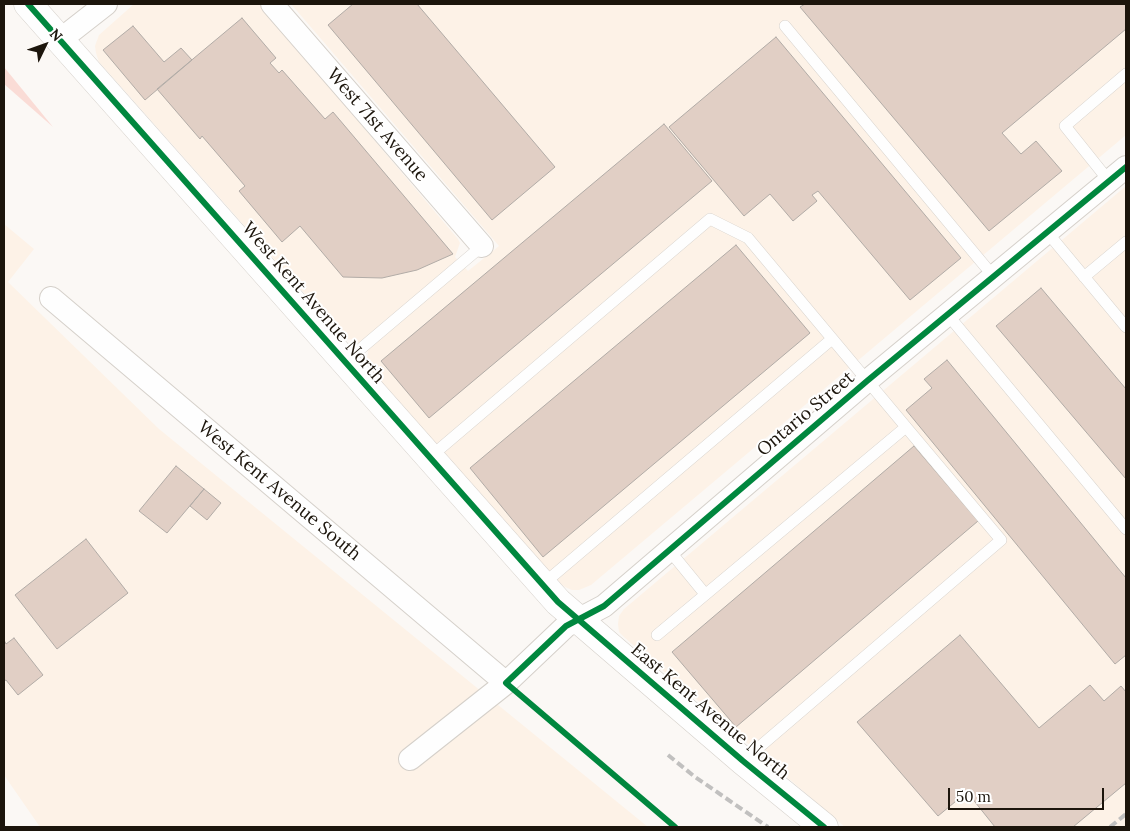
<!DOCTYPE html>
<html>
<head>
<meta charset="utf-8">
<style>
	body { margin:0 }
	#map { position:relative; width:1130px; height:831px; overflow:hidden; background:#fbf8f5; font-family:Lora,serif }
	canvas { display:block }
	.frame { position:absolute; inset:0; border:5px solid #1c150c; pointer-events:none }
	.north { position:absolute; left:20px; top:20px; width:50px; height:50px; -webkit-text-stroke:4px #fff; paint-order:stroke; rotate:48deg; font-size:14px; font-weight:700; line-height:20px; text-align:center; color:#1c150c }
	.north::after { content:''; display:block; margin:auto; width:18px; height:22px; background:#1c150c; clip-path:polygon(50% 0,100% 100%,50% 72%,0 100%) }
	.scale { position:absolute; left:948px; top:788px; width:156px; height:22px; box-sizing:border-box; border:2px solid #1c150c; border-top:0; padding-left:6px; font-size:15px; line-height:18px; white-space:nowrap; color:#1c150c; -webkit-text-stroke:4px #fff; paint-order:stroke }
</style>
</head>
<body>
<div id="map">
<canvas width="1130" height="831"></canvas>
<div class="frame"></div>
<div class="north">N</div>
<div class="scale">50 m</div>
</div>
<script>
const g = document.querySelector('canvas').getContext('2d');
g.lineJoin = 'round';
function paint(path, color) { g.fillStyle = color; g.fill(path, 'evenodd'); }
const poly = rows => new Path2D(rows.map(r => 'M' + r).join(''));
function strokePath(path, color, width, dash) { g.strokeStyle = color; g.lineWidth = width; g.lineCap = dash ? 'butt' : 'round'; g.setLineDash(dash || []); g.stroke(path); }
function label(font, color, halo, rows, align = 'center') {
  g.font = font + ' Lora,serif'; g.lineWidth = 4; g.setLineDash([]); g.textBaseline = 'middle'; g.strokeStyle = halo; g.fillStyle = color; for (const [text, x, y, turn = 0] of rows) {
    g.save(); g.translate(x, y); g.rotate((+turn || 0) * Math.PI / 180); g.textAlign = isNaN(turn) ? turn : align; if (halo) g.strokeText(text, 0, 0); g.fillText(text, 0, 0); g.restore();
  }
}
const built = poly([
	[134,4,259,4,458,239,460,243,455,257,468,271,499,246,291,4,1126,4,1126,135,591,585,579,590,572,590,565,587,557,581,366,365,368,352,356,340,345,339,99,62,96,53,95,46,99,35],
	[1126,186,1126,827,845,827,625,638,619,632,618,624,619,616,624,609],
	[4,224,34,249,8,282,159,429,648,827,40,827,4,775]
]);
const green = poly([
	[4,67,53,127,4,84]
]);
const building = poly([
	[353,4,417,4,555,167,492,220,328,25,353,4],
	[805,4,1126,4,1126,29,1002,133,1021,154,1036,141,1062,171,989,231,800,7,805,4],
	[242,18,276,58,270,63,279,73,282,70,325,119,333,112,453,254,417,270,382,278,343,277,300,226,282,242,239,191,245,186,202,136,200,139,157,89,242,18],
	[133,26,164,62,181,48,192,60,145,100,103,50,133,26],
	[776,37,961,258,910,300,818,191,812,195,817,201,793,221,770,194,744,216,669,127,776,37],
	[664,124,712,181,429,418,381,361,664,124],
	[736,245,810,333,543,557,470,468,736,245],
	[1041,288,1126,389,1126,479,996,326,1041,288],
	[947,360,1126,578,1126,655,1115,664,906,410,932,388,924,379,947,360],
	[914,446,978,521,736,727,672,652,914,446],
	[176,466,204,489,167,533,139,511,176,466],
	[204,489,221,503,207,520,190,506,204,489],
	[86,539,128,593,57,649,15,595,86,539],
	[960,635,1039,728,1090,685,1104,701,1121,686,1126,692,1126,783,1073,827,995,827,967,792,938,816,857,722,960,635],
	[14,638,43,675,18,695,6,680,4,681,4,640,6,644,14,638]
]);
const lane = poly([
	[785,26,994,277],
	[1109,181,1065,126,1126,74],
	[1047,232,1126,327],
	[1084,277,1126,242],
	[948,315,1126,529],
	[345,362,482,246],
	[429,458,710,219,748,238,906,427,657,635],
	[669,550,705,594],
	[542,585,832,339],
	[743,761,1001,540,906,427]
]);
const street = poly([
	[272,4,482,246],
	[60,40,106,4],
	[51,298,506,683],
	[410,759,506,683,566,626,604,606,867,381,1126,167]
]);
const secondary = poly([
	[28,4,558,602,743,761,824,827]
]);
const rail = poly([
	[668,755,695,777,768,827],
	[1110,827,1126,814]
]);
const cycleway = poly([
	[28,4,558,602,743,761,824,827],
	[675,827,506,683,566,626,604,606,867,381,1126,167]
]);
const streetNames = [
	["West 71st Avenue",377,125,49],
	["West Kent Avenue North",313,303,49],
	["Ontario Street",806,414,-40],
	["West Kent Avenue South",279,491,40],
	["East Kent Avenue North",710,712,40]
];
paint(built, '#fdf2e7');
paint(green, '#fadcd6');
paint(building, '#e1cfc5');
strokePath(building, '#b2aca7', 1);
strokePath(lane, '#d5d0ca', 12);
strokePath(street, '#d5d0ca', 24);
strokePath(secondary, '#d5d0ca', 29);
strokePath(lane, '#fefefe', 11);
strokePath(street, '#fefefe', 22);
strokePath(secondary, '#fefefe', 28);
strokePath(rail, '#c1c0bf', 4, [8, 4]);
strokePath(cycleway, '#00873e', 6);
label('18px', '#1c150c', '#fff', streetNames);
</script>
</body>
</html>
